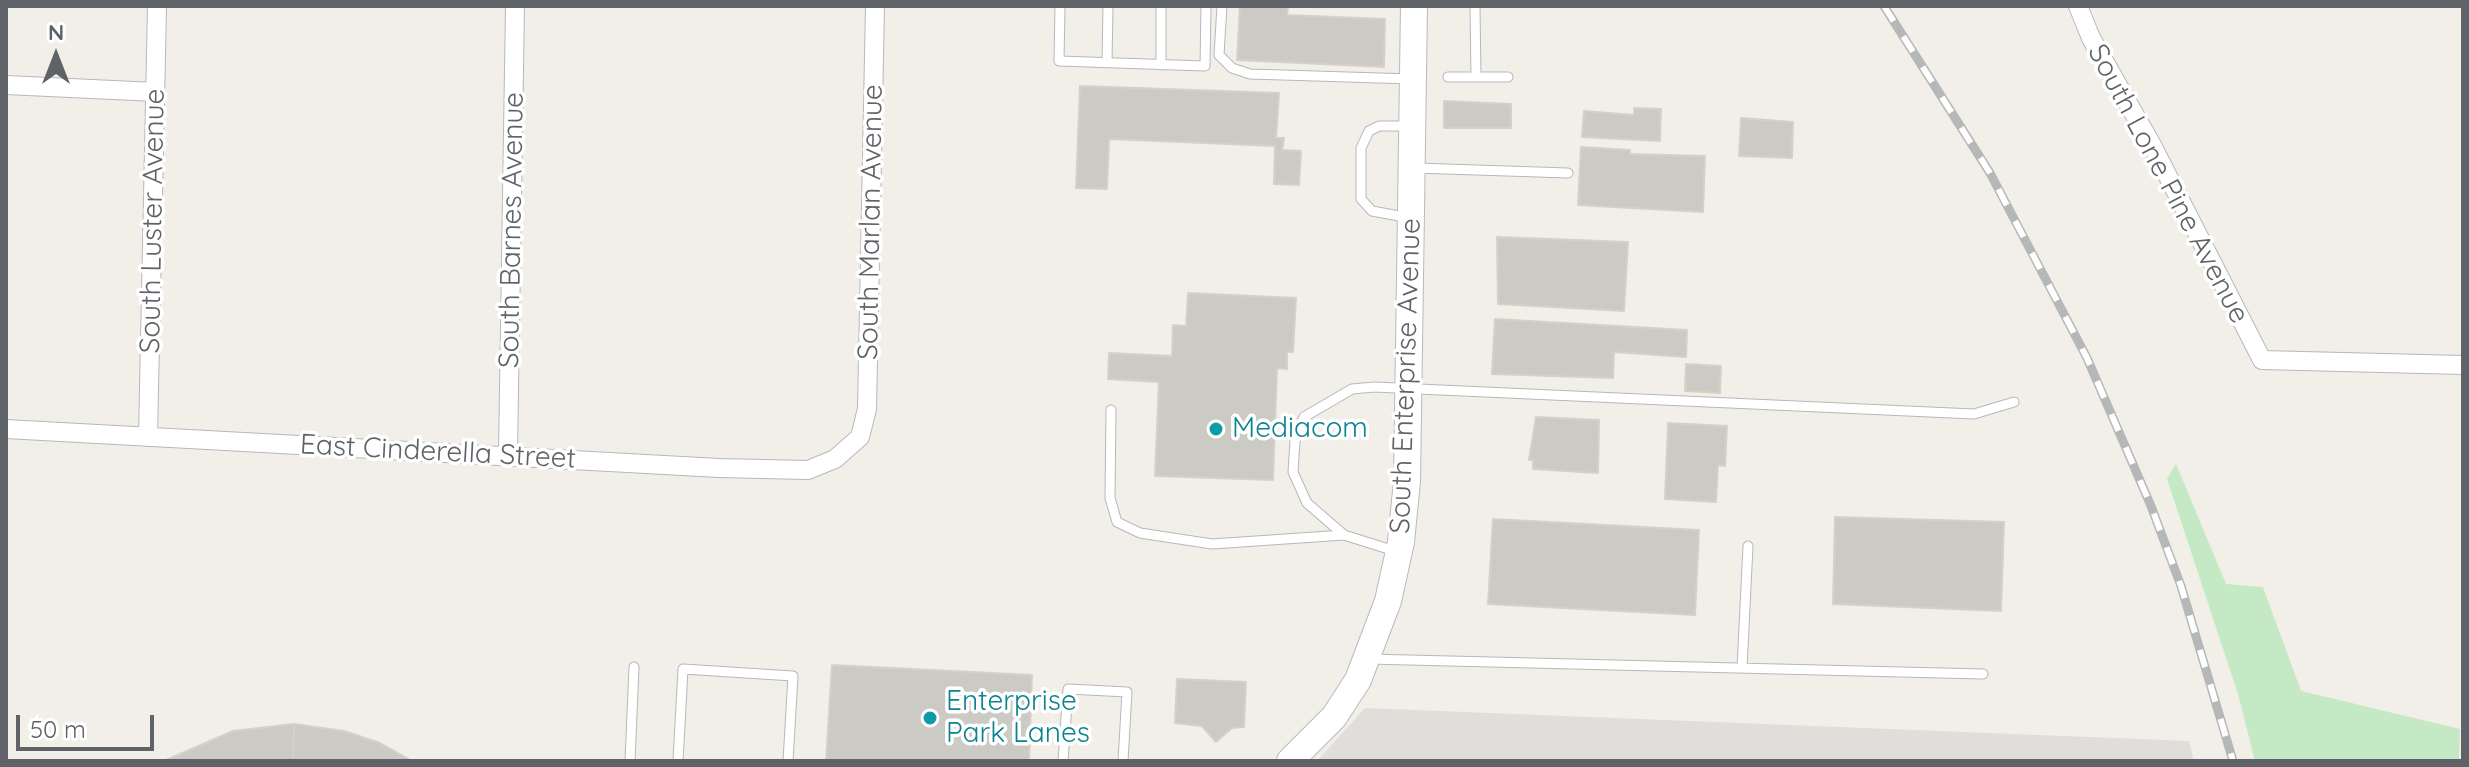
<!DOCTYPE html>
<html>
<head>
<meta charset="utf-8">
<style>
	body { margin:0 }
	#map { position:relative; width:2469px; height:767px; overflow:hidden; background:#f1efe8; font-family:Quicksand,sans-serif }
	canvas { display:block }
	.frame { position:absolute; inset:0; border:8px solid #5f6368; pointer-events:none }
	.north { position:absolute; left:16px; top:16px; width:80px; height:80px; -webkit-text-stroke:6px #fff; paint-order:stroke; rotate:0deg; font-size:22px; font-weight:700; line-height:32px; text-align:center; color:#5f6368 }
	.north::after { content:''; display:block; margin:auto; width:28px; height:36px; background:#5f6368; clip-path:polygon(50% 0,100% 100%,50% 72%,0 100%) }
	.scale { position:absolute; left:16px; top:715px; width:138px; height:36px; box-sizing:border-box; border:4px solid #5f6368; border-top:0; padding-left:10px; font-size:24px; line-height:28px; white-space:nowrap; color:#5f6368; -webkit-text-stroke:6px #fff; paint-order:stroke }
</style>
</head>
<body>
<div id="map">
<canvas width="2469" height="767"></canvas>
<div class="frame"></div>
<div class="north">N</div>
<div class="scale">50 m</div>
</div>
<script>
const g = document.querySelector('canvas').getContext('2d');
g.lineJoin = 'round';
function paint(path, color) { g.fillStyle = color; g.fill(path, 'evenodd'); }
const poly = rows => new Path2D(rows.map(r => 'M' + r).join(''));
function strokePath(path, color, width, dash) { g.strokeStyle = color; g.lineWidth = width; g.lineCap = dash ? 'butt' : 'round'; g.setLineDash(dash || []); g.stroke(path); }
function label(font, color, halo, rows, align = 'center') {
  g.font = font + ' Quicksand,sans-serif'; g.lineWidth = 7; g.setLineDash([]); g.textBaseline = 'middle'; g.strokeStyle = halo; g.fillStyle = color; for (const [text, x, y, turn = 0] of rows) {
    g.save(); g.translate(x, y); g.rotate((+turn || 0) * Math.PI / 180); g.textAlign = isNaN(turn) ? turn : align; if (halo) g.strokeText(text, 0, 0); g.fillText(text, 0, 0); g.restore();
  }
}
const industrial = poly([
	[1365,708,2189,741,2194,761,1317,761]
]);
const green = poly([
	[2176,464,2226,584,2263,587,2301,691,2460,729,2459,761,2255,761,2238,694,2167,479]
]);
const building = poly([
	[1240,6,1288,6,1287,15,1385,19,1384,67,1237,60,1240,6],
	[1080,86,1279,93,1276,138,1284,138,1282,150,1301,151,1299,185,1274,184,1275,146,1109,139,1107,189,1076,188,1080,86],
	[1444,101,1511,104,1511,128,1444,128,1444,101],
	[1634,108,1661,109,1660,141,1582,137,1584,111,1634,115,1634,108],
	[1741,118,1793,122,1792,158,1739,156,1741,118],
	[1581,147,1630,150,1630,154,1705,156,1703,212,1578,205,1581,147],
	[1497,237,1628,242,1624,311,1498,304,1497,237],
	[1188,293,1296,298,1293,352,1287,352,1287,369,1277,368,1273,480,1155,476,1159,382,1108,379,1109,353,1172,356,1173,325,1186,326,1188,293],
	[1495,319,1687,330,1686,357,1614,352,1613,378,1492,374,1495,319],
	[1686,364,1721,366,1720,393,1685,391,1686,364],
	[1536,417,1599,420,1598,473,1533,469,1533,460,1529,460,1536,417],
	[1668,423,1727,426,1725,466,1718,465,1716,502,1665,499,1668,423],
	[1835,517,2004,522,2001,611,1833,604,1835,517],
	[1493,519,1699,530,1695,615,1488,604,1493,519],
	[832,665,1032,675,1029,761,826,761,832,665],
	[1177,679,1246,682,1244,727,1232,728,1216,742,1202,726,1175,723,1177,679],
	[294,724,293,761,164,761,233,731,294,724],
	[294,724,344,731,380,743,412,761,293,761,294,724]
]);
const lane = poly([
	[1060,6,1059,61,1205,66,1206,6],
	[1222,6,1219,55,1232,68,1250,74,1412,79],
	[1475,6,1476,77],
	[1107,63,1108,6],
	[1161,65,1161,6],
	[1448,77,1508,77],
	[1409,126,1379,126,1369,131,1361,148,1361,199,1372,211,1410,218],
	[1415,168,1568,173],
	[1111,410,1110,498,1117,522,1140,533,1212,544,1344,535],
	[1398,552,1344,535,1307,503,1293,472,1295,441,1304,417,1352,389,1374,387,1974,414,2014,402],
	[1368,659,1983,674],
	[1742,668,1748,546],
	[630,761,634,667],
	[678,761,683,669,793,676,788,761],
	[1063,761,1068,689,1127,692,1123,761]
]);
const street = poly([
	[2078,6,2091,38,2153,147,2262,360,2463,365],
	[6,85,156,92],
	[6,429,719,468,808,470,835,459,860,437,867,409,875,6],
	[148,437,157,6],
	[508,454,515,6]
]);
const secondary = poly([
	[1290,761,1334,717,1358,680,1388,601,1401,542,1407,481,1414,6]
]);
const rail = poly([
	[1884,6,1990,173,2087,358,2151,506,2181,586,2233,761]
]);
const markers = [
	[1216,429,8,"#0f9aa8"],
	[930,718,8,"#0f9aa8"]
];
const streetNames = [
	["South Lone Pine Avenue",2168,184,62],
	["South Luster Avenue",153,221,-89],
	["South Marlan Avenue",871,222,-89],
	["South Barnes Avenue",512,230,-89],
	["South Enterprise Avenue",1406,376,-88],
	["East Cinderella Street",438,452,3]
];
const cultureNames = [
	["Mediacom",1232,429],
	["Enterprise",946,702],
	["Park Lanes",946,734]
];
paint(industrial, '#e0deda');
paint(green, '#c5e8c5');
paint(building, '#cccac5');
strokePath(building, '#d6d1c6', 2);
strokePath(lane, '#b5b8bc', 11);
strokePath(street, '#b5b8bc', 20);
strokePath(secondary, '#b6babf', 28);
strokePath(lane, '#fff', 9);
strokePath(street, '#fff', 18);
strokePath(secondary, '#fff', 26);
strokePath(rail, '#b6b7b8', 9);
strokePath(rail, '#fff', 6, [18]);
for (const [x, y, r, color] of markers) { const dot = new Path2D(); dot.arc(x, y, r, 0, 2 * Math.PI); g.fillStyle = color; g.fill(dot); strokePath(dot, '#fff', 3); }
label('28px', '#5f6368', '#fff', streetNames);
label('28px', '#0d838f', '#fff', cultureNames, 'left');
</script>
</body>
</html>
